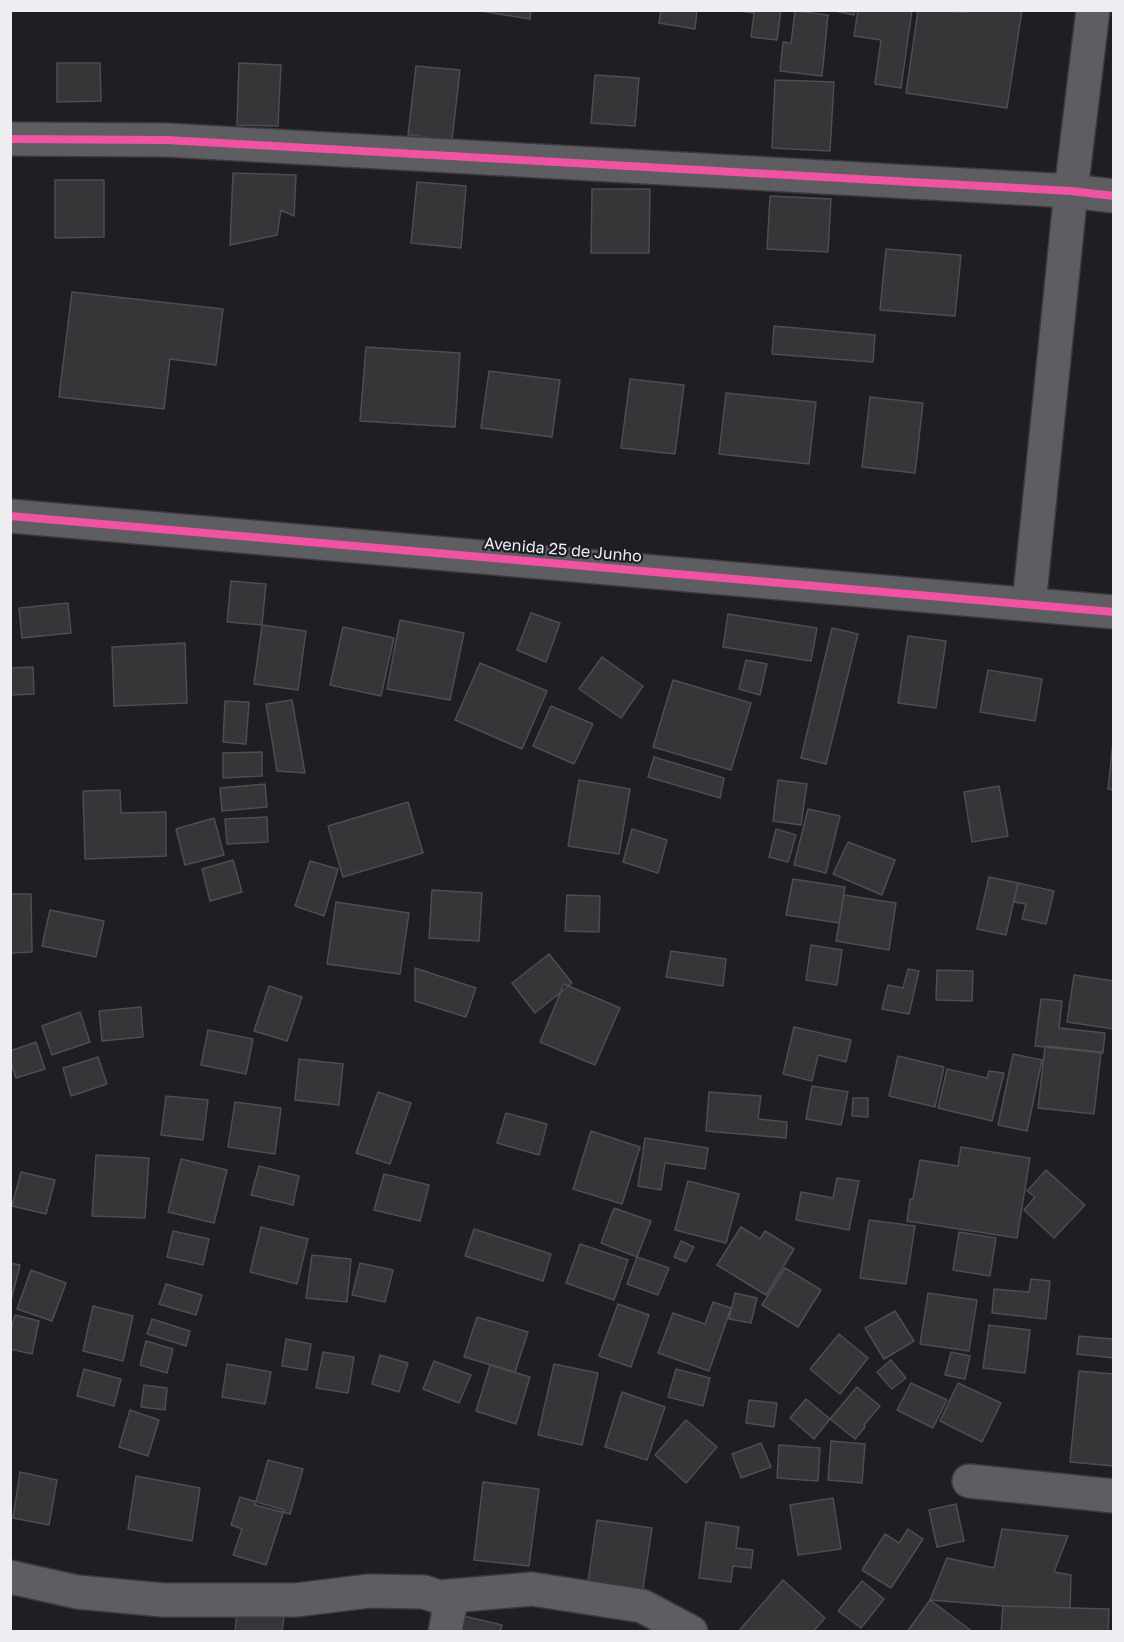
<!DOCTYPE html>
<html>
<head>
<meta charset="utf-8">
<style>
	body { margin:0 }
	#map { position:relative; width:1124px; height:1642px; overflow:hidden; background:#1f1e22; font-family:"Golos Text",sans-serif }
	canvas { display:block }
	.frame { position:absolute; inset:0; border:12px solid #eeedf2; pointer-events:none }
</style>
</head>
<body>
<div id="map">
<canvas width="1124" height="1642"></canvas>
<div class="frame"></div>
</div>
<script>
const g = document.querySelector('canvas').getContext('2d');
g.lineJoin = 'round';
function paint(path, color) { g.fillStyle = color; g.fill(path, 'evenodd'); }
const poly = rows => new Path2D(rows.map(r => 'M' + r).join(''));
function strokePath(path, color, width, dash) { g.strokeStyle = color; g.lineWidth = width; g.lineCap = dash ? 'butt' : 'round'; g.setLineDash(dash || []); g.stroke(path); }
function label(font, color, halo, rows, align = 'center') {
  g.font = font + ' "Golos Text",sans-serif'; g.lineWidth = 4.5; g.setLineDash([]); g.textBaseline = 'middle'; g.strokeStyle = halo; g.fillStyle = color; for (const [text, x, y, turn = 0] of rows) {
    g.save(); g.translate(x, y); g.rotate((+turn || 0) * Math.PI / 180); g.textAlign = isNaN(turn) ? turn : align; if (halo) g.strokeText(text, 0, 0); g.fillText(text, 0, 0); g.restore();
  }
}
const building = poly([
	[474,10,531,10,530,19,474,10],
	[661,10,697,10,695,29,659,23,661,10],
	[734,10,781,10,777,40,751,37,754,13,734,10],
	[830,10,855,10,854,15,830,10],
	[858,10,912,10,901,88,875,84,881,40,854,36,858,10],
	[918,10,966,12,967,10,1022,10,1007,108,906,93,918,10],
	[795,11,828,15,822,76,780,71,783,42,791,43,795,11],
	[57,63,100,63,101,101,57,102,57,63],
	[239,63,281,65,278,126,237,125,239,63],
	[416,66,460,70,452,140,408,135,416,66],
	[595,75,639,78,635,126,591,123,595,75],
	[775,80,834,82,830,151,772,148,775,80],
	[233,173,296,175,294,216,281,210,277,235,230,245,233,173],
	[55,180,104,180,104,237,55,238,55,180],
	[417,182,466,186,461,248,411,243,417,182],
	[592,189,650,189,649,253,591,253,592,189],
	[770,196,831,199,828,252,767,249,770,196],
	[886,249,961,255,955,316,880,310,886,249],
	[72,292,223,309,216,365,170,359,164,409,59,397,72,292],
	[774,326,875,335,873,362,772,354,774,326],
	[366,347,460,353,455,427,360,421,366,347],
	[489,371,560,380,552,437,481,428,489,371],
	[630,379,684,385,675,454,621,448,630,379],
	[726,393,816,402,809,464,719,454,726,393],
	[870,397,923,403,915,473,862,467,870,397],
	[231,581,266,584,262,625,227,622,231,581],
	[68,603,71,633,22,638,19,608,68,603],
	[531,613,560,623,546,662,517,650,531,613],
	[728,614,817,628,811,661,723,647,728,614],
	[400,620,464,633,450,700,387,689,400,620],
	[262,625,306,631,298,690,254,684,262,625],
	[343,627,394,638,381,696,330,685,343,627],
	[832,628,858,634,826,764,801,758,832,628],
	[908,636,946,641,936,708,898,703,908,636],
	[185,643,187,703,114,706,112,647,185,643],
	[602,657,643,686,621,718,579,689,602,657],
	[746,660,767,664,760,695,739,689,746,660],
	[480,663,547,691,522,749,455,720,480,663],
	[33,667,34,694,10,695,10,668,33,667],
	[988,670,1042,679,1035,721,980,712,988,670],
	[673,680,751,703,731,770,653,747,673,680],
	[292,700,305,773,277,771,266,704,292,700],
	[225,701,249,702,246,744,223,742,225,701],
	[551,706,593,724,574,764,533,746,551,706],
	[1114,733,1114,790,1108,789,1114,733],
	[262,752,262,776,223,778,223,753,262,752],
	[654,757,724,778,720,798,648,777,654,757],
	[579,780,630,789,619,854,568,846,579,780],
	[778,780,807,784,801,825,773,821,778,780],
	[265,784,267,807,222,811,220,788,265,784],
	[999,786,1008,836,972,842,964,792,999,786],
	[120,790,121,813,166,812,166,856,85,859,83,791,120,790],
	[408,802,423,853,343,877,328,826,408,802],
	[808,809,840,816,826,873,794,865,808,809],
	[267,817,268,842,227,844,225,819,267,817],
	[214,818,224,855,185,865,176,829,214,818],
	[632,829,667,840,658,873,623,862,632,829],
	[776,829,796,835,788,862,769,857,776,829],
	[848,842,895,860,882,895,833,874,848,842],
	[233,860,242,892,210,901,202,869,233,860],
	[310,861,338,869,324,916,295,906,310,861],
	[989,877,1018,883,1006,935,977,929,989,877],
	[793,879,845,887,839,923,786,915,793,879],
	[1018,883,1054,891,1046,924,1022,919,1026,904,1014,902,1018,883],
	[432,890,482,893,479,941,429,938,432,890],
	[10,894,31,894,32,952,10,953,10,894],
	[567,895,600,896,599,932,565,931,567,895],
	[844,895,896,903,889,950,836,941,844,895],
	[336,902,409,913,400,974,327,964,336,902],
	[50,910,104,921,96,957,42,946,50,910],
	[811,945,842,950,837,985,806,980,811,945],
	[671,951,726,959,723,986,666,977,671,951],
	[549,954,572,983,535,1013,512,983,549,954],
	[415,968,476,988,466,1017,415,1001,415,968],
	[908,969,919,971,909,1014,882,1009,888,985,903,988,908,969],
	[937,970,973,971,972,1001,936,1000,937,970],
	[1074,975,1114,981,1114,1029,1067,1022,1074,975],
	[564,984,620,1008,595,1065,540,1042,564,984],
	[269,986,302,997,287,1041,254,1031,269,986],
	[1041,999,1062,1001,1059,1028,1105,1033,1103,1053,1035,1046,1041,999],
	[141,1007,143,1037,102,1041,99,1011,141,1007],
	[80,1012,90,1042,52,1055,42,1026,80,1012],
	[794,1027,851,1040,846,1062,818,1055,812,1081,783,1074,794,1027],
	[208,1030,253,1039,246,1074,201,1065,208,1030],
	[36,1042,45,1069,16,1078,10,1059,10,1051,36,1042],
	[1045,1046,1101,1052,1094,1114,1038,1108,1045,1046],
	[1013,1054,1042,1060,1027,1131,998,1125,1013,1054],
	[898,1056,944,1067,935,1107,889,1096,898,1056],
	[98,1057,107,1084,71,1096,63,1068,98,1057],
	[299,1059,343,1064,339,1105,295,1100,299,1059],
	[947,1069,987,1078,989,1071,1004,1073,992,1121,938,1108,947,1069],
	[812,1086,848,1092,841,1125,806,1119,812,1086],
	[378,1092,411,1103,390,1164,356,1153,378,1092],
	[709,1092,761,1096,758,1119,787,1122,786,1138,706,1131,709,1092],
	[166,1096,208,1100,203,1140,161,1135,166,1096],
	[853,1098,868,1098,868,1117,852,1116,853,1098],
	[235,1102,281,1108,275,1154,228,1147,235,1102],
	[506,1113,547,1124,539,1155,497,1143,506,1113],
	[591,1131,640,1147,622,1204,573,1189,591,1131],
	[645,1138,708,1148,705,1169,665,1163,661,1190,638,1186,645,1138],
	[961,1147,1030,1158,1017,1238,907,1221,910,1199,913,1199,920,1160,958,1166,961,1147],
	[96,1155,149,1158,145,1218,92,1216,96,1155],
	[181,1159,227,1170,214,1223,168,1212,181,1159],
	[259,1166,299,1176,293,1205,251,1195,259,1166],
	[1046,1170,1085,1205,1054,1238,1024,1210,1035,1197,1027,1191,1046,1170],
	[21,1172,55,1180,46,1214,12,1206,21,1172],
	[384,1174,429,1185,420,1221,374,1210,384,1174],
	[837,1178,859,1181,849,1230,796,1220,801,1192,833,1198,837,1178],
	[688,1181,739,1194,726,1243,675,1230,688,1181],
	[614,1208,651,1221,637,1257,601,1243,614,1208],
	[869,1220,915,1226,906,1284,860,1278,869,1220],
	[261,1227,308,1239,297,1284,250,1272,261,1227],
	[741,1227,760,1239,765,1231,794,1249,766,1295,717,1265,741,1227],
	[474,1229,551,1254,543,1281,465,1256,474,1229],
	[173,1231,209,1239,203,1265,167,1257,173,1231],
	[959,1232,996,1238,990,1276,953,1270,959,1232],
	[681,1241,694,1247,686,1262,674,1257,681,1241],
	[580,1244,628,1260,614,1300,566,1283,580,1244],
	[312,1255,351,1259,347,1302,306,1298,312,1255],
	[637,1257,669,1268,658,1295,627,1284,637,1257],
	[10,1263,20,1265,10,1305,10,1263],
	[360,1263,393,1270,385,1302,352,1295,360,1263],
	[785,1268,821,1290,798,1327,762,1305,785,1268],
	[31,1270,66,1283,52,1321,17,1309,31,1270],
	[1031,1279,1050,1281,1046,1319,992,1313,994,1289,1029,1292,1031,1279],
	[166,1284,202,1295,196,1315,159,1304,166,1284],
	[735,1293,757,1298,751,1323,729,1319,735,1293],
	[928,1293,977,1300,969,1351,920,1344,928,1293],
	[713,1302,731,1308,709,1371,658,1353,673,1313,705,1324,713,1302],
	[618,1304,649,1315,631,1367,599,1356,618,1304],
	[93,1306,133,1316,123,1361,83,1351,93,1306],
	[895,1311,914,1341,884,1359,865,1328,895,1311],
	[15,1315,39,1321,32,1354,10,1349,10,1333,15,1315],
	[477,1317,528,1332,515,1372,464,1357,477,1317],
	[152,1319,190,1331,186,1346,147,1334,152,1319],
	[989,1325,1030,1330,1025,1373,983,1368,989,1325],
	[839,1334,868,1358,840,1394,810,1369,839,1334],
	[1079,1336,1114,1339,1114,1358,1077,1354,1079,1336],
	[286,1339,311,1344,307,1370,282,1366,286,1339],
	[146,1341,173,1349,167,1373,140,1365,146,1341],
	[323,1352,354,1357,348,1393,316,1388,323,1352],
	[951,1352,970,1356,965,1379,945,1375,951,1352],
	[380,1355,408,1363,399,1392,372,1384,380,1355],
	[891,1360,906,1378,892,1389,877,1372,891,1360],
	[434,1361,471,1375,459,1403,423,1389,434,1361],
	[227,1364,271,1372,265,1404,222,1397,227,1364],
	[554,1364,598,1373,582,1445,538,1435,554,1364],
	[490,1365,530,1377,516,1424,476,1411,490,1365],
	[84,1369,121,1379,114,1406,77,1396,84,1369],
	[676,1369,710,1378,703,1406,668,1397,676,1369],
	[1079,1371,1114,1374,1114,1466,1070,1462,1079,1371],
	[911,1383,947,1400,933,1428,897,1410,911,1383],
	[958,1383,1001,1403,982,1442,940,1421,958,1383],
	[144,1385,167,1388,165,1410,141,1407,144,1385],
	[857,1387,880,1406,864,1425,865,1427,855,1439,830,1419,857,1387],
	[622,1392,665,1407,647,1460,605,1447,622,1392],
	[806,1399,830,1419,814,1439,790,1418,806,1399],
	[749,1400,777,1403,774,1427,746,1423,749,1400],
	[130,1410,159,1420,148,1456,119,1447,130,1410],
	[686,1420,717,1447,686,1483,655,1455,686,1420],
	[831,1441,865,1444,862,1483,828,1480,831,1441],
	[761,1443,771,1467,741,1478,732,1454,761,1443],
	[779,1445,820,1448,818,1481,777,1478,779,1445],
	[268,1460,303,1469,290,1514,255,1505,268,1460],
	[20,1472,57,1480,49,1525,13,1518,20,1472],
	[136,1476,200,1488,192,1541,128,1529,136,1476],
	[483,1482,539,1489,529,1566,474,1560,483,1482],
	[240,1497,284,1510,266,1565,233,1555,242,1529,231,1525,240,1497],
	[833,1498,841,1549,798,1555,790,1505,833,1498],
	[956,1504,964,1541,937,1547,929,1510,956,1504],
	[597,1520,652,1528,643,1589,588,1581,597,1520],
	[706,1522,739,1527,736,1548,753,1550,751,1568,733,1566,731,1582,699,1578,706,1522],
	[908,1529,923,1539,891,1588,862,1570,885,1534,899,1543,908,1529],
	[1002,1529,1068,1536,1054,1572,1071,1575,1070,1608,1003,1606,930,1600,947,1558,994,1568,1002,1529],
	[783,1580,825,1618,813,1632,738,1632,783,1580],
	[862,1581,884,1599,861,1628,838,1611,862,1581],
	[930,1600,973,1632,907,1632,930,1600],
	[238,1604,285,1609,282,1632,235,1632,238,1604],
	[1003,1606,1109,1609,1108,1632,1001,1632,1003,1606],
	[464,1616,502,1625,500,1632,460,1632,464,1616]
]);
const minor = poly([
	[10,139,167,140,1071,191,1114,196],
	[1029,604,1071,191,1093,10],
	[969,1481,1114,1496],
	[10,1577,77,1592,163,1600,296,1600,369,1591,424,1592,439,1597,447,1604,449,1611,445,1632],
	[439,1597,532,1589,642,1606,691,1632]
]);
const tertiary = poly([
	[10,516,1114,612]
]);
const cycleway = poly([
	[10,139,167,140,1071,191,1114,196],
	[10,516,1114,612]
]);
const streetNames = [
	["Avenida 25 de Junho",563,550,5]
];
paint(building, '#363538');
strokePath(building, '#4e4d51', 1.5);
strokePath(minor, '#3a393d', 36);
strokePath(tertiary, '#3a393d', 36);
strokePath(minor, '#5e5d61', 33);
strokePath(tertiary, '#5e5d61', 33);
strokePath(cycleway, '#f153a3', 8);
label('16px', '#eeedf2', '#1e1c24', streetNames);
</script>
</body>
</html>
